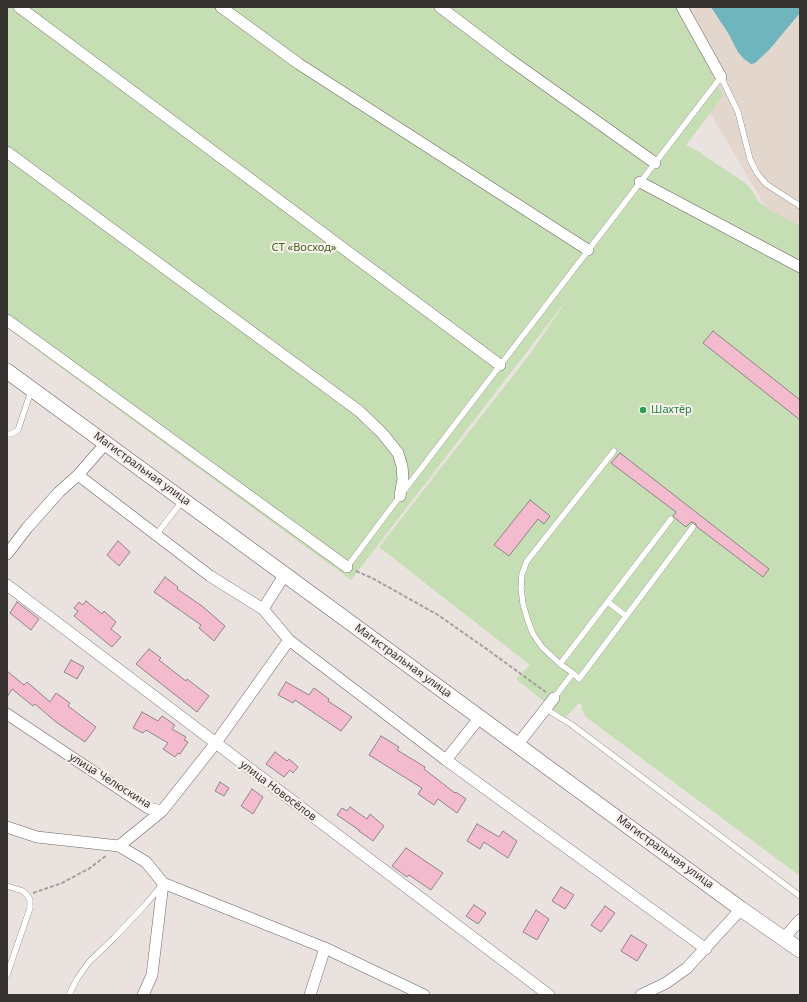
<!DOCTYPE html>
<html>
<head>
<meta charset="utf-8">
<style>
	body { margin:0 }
	#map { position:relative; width:807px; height:1002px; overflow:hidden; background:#eae2de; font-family:"Noto Sans",sans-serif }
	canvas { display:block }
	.frame { position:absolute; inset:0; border:8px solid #363331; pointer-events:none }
</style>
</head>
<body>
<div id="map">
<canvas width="807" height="1002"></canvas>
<div class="frame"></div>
</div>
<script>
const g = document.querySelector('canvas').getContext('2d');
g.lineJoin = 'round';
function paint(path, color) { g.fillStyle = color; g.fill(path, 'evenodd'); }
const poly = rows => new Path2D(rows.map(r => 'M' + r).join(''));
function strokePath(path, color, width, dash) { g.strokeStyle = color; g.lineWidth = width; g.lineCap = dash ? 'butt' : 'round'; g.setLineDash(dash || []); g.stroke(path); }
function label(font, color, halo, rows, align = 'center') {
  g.font = font + ' "Noto Sans",sans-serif'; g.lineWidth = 4; g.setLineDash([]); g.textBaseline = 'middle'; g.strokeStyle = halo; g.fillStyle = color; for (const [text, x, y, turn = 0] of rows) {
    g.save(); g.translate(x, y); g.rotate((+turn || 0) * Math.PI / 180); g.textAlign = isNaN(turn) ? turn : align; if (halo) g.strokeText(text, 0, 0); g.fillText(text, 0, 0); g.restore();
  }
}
const built = poly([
	[647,7,800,7,800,234,773,219]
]);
const green = poly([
	[7,7,678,7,723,96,686,145,700,152,706,157,744,182,752,190,758,201,773,212,800,226,800,876,586,717,581,708,583,706,579,703,565,718,516,679,530,665,379,547,530,354,569,297,351,580,7,328]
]);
const water = poly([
	[711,7,800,7,800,13,769,50,755,63,751,64,744,59,738,52,728,33]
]);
const building = poly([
	[713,331,800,400,800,420,703,343,713,331],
	[620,453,769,569,763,577,697,527,695,523,691,522,686,527,675,518,673,516,676,512,611,463,620,453],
	[530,500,550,516,544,524,538,519,509,556,494,545,530,500],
	[118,541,130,552,119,566,107,555,118,541],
	[165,577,178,587,177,589,202,606,225,626,214,641,199,628,201,625,154,592,165,577],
	[86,601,102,614,104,611,116,622,111,629,121,637,112,647,74,616,78,611,74,608,79,602,83,605,86,601],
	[17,602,39,619,31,630,10,613,17,602],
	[149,649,161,658,159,660,186,681,187,679,209,696,197,712,136,664,149,649],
	[71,660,84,667,77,679,64,672,71,660],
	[7,671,24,685,27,682,50,702,56,693,70,703,68,706,96,727,85,742,56,722,35,704,33,706,12,689,7,697,7,671],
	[286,682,309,695,314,688,329,699,328,701,352,717,341,731,295,700,293,703,278,695,286,682],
	[142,712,158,721,162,716,175,725,172,729,186,737,184,740,188,742,180,754,178,753,175,757,163,749,168,743,146,730,143,733,133,728,142,712],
	[381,736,399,747,397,750,425,767,424,769,455,793,456,792,466,799,457,813,438,799,434,805,418,794,422,788,369,755,381,736],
	[275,752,287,761,289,759,298,767,293,773,290,770,284,777,266,764,275,752],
	[220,782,229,788,224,796,215,791,220,782],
	[252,789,263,797,253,814,241,806,252,789],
	[350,807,367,819,370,814,384,826,373,841,359,831,359,830,337,815,342,808,347,811,350,807],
	[477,824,499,837,503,831,517,841,508,858,484,842,480,849,467,841,477,824],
	[406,848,443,873,431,890,409,875,407,877,392,866,406,848],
	[561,887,574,895,565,909,552,901,561,887],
	[474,905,486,913,478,924,466,916,474,905],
	[605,906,615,913,601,932,591,925,605,906],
	[536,910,549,919,537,940,523,932,536,910],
	[631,935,647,945,637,961,621,951,631,935]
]);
const path = poly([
	[356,571,374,579,438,615,488,650,547,693],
	[33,893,62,883,90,868,107,855]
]);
const service = poly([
	[7,434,11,434,18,430,31,391],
	[156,535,183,500],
	[347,567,400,496,721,77,738,112,750,159,757,173,766,184,800,206],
	[608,602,626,616],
	[560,664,542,647,533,634,528,621,523,604,521,588,522,574,527,561,614,451],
	[573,673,560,664,671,519],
	[554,698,573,673,579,679,693,527],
	[546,709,572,725,800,896],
	[7,886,23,891,27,895,30,900,30,908,7,975],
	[69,995,77,979,89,962,114,938,146,904,161,886]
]);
const minor = poly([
	[19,7,500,365],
	[221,7,299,64,588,250],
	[440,7,509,59,655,163],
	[682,7,721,77],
	[7,152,359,411,382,433,398,453,402,466,403,479,400,496],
	[640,182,800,267],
	[7,320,347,567],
	[78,475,210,576,263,609,289,640,446,760,706,949],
	[7,554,27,528,59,492,78,475,106,443],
	[7,585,549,995],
	[263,609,285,574],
	[7,714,148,808,162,811,215,744,289,640],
	[518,744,554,698],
	[446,760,480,717],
	[7,827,37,837,119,846,146,862,163,883,325,948,424,995],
	[119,846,162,811],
	[784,938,800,920],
	[143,995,152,975,163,883],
	[310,995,325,948],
	[641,995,666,983,687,968,741,909]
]);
const secondary = poly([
	[7,371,741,909,800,950]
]);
const markers = [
	[643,410,4,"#2e9e5b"]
];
const parkNames = [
	["СТ «Восход»",304,248]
];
const leisureNames = [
	["Шахтёр",651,410]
];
const streetNames = [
	["Магистральная улица",142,469,36],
	["Магистральная улица",403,661,36],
	["улица Челюскина",110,781,32],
	["улица Новосёлов",278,791,37],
	["Магистральная улица",665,852,36]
];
paint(built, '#e3d6cd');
paint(green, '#c6deb3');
paint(water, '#6fb5bd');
paint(building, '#f4bacd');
strokePath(building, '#8d8588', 1);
strokePath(service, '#6b6561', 6);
strokePath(minor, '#6b6561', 12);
strokePath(secondary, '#6b6561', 16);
strokePath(path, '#a6a09d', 2, [4, 2]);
strokePath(service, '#fff', 5.5);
strokePath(minor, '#fff', 11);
strokePath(secondary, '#fff', 15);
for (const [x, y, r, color] of markers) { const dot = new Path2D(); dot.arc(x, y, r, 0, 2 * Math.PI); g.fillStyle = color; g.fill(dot); strokePath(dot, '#f7f0eb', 1.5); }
label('11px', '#426220', '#f7f0eb', parkNames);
label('11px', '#27864d', '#f7f0eb', leisureNames, 'left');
label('11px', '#363331', '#f7f0eb', streetNames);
</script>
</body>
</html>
